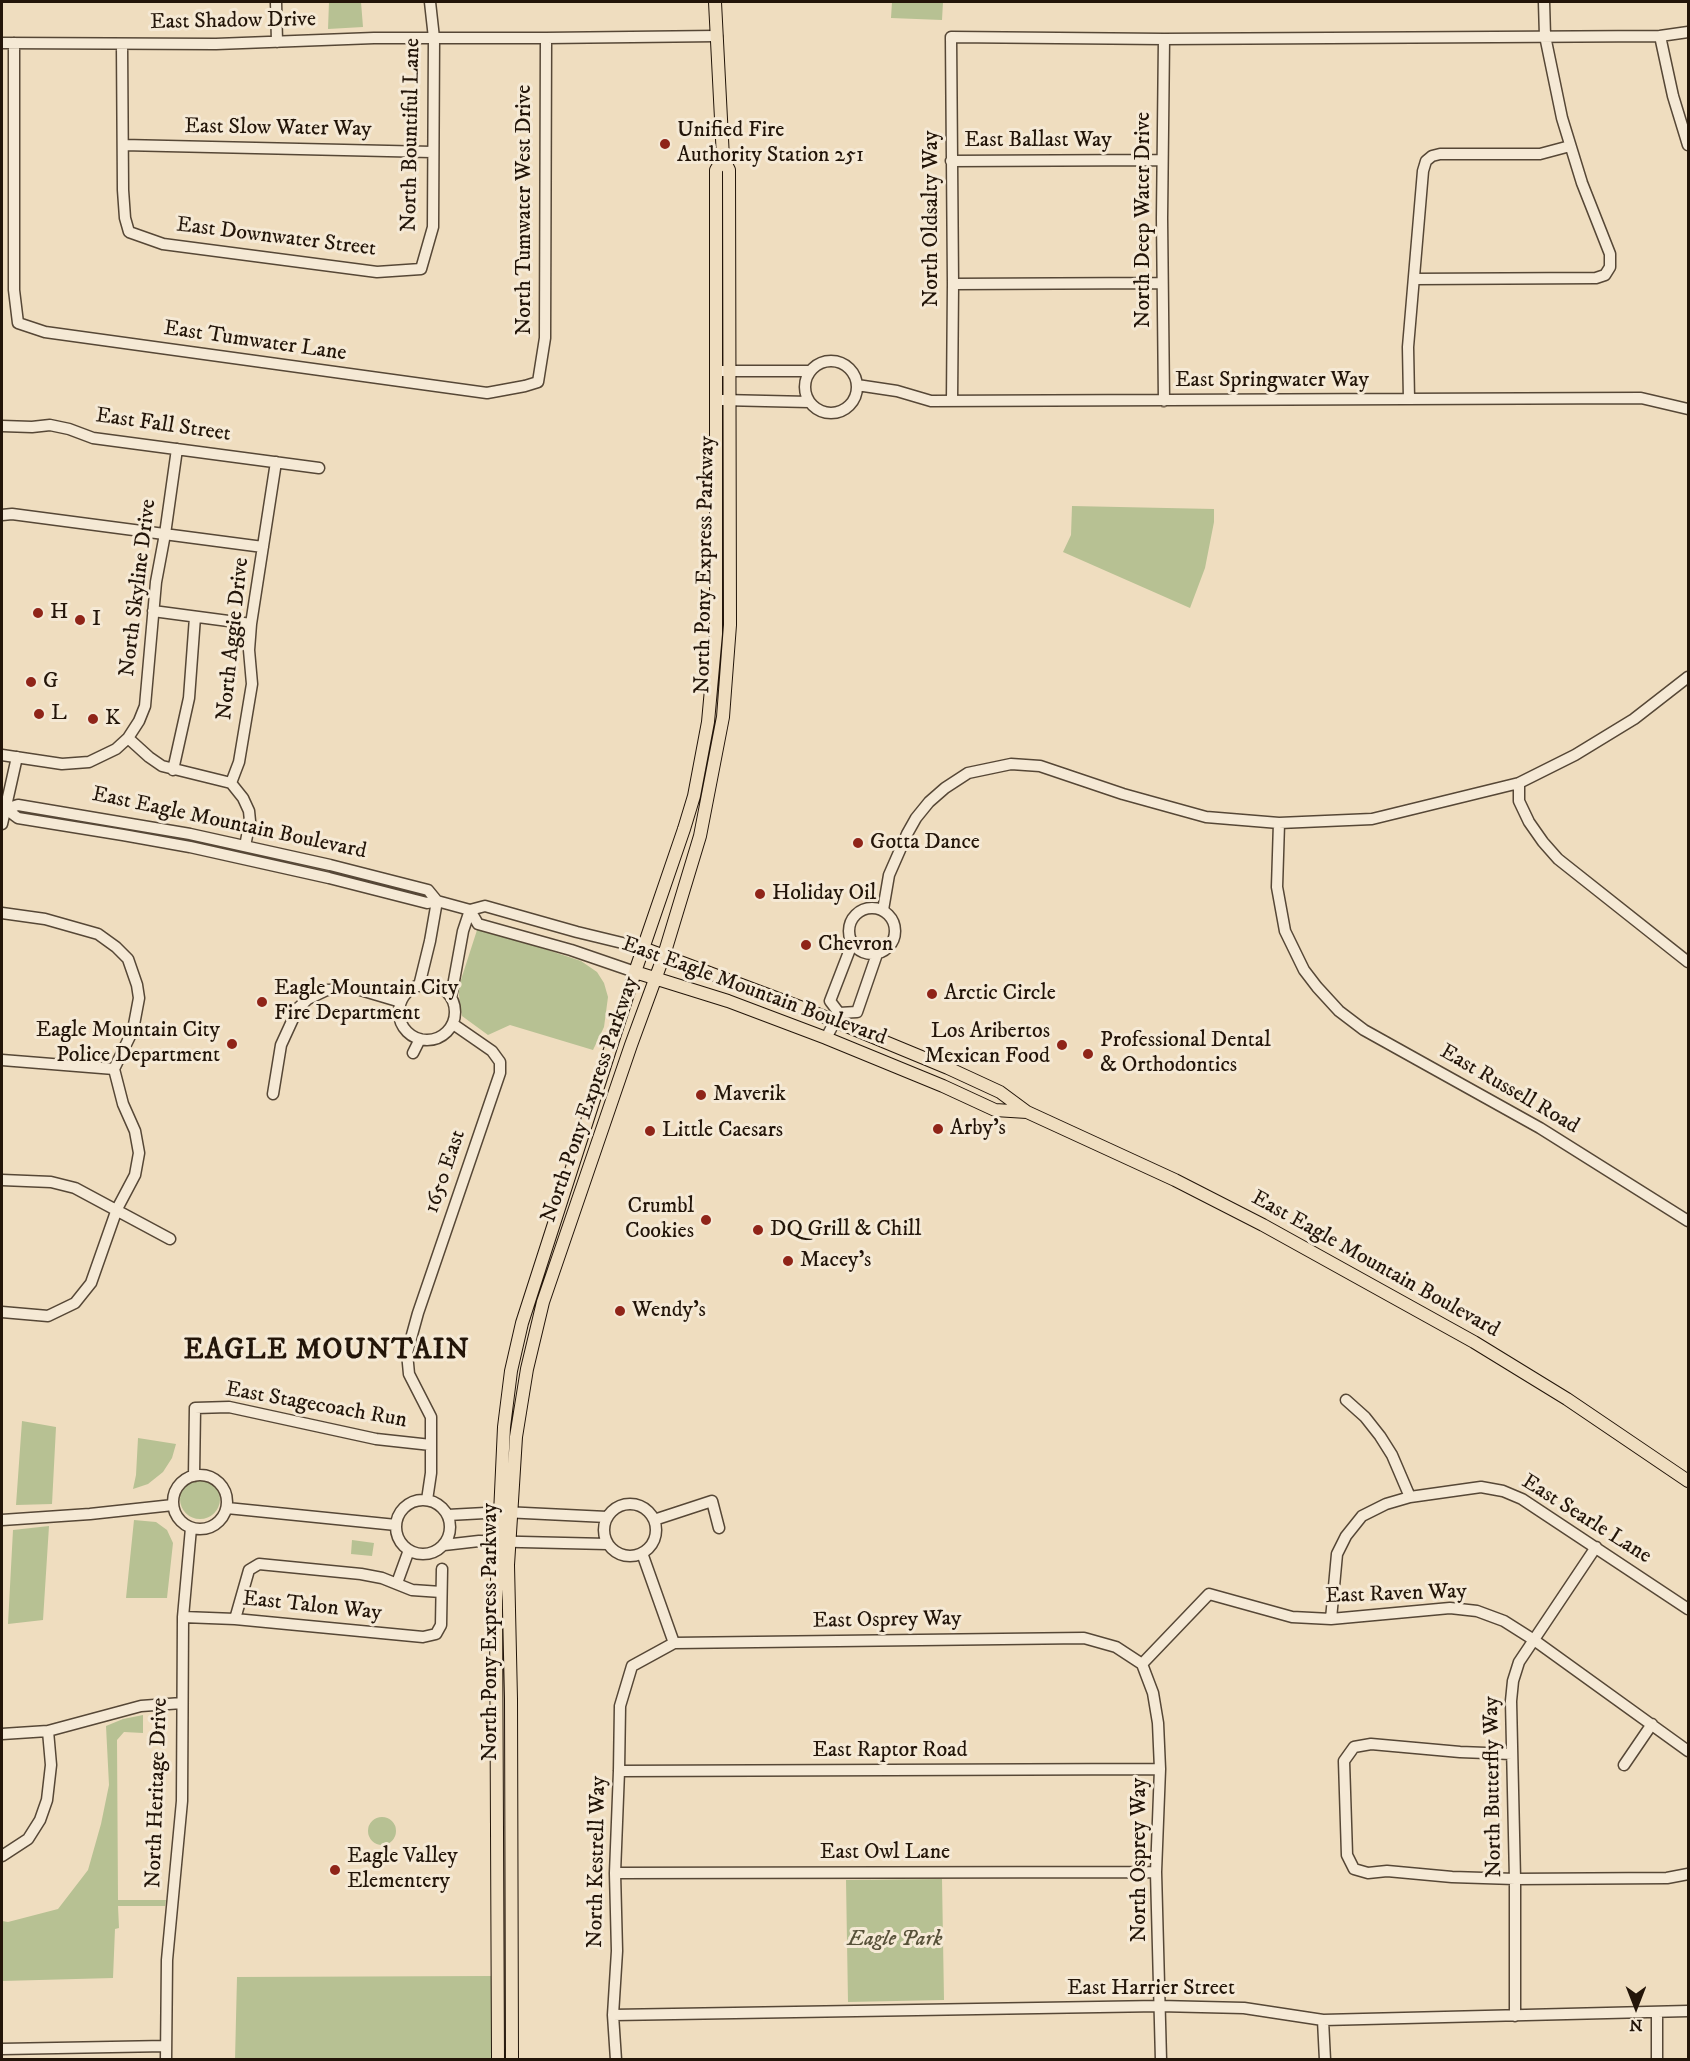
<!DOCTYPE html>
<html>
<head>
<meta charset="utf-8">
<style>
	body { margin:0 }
	#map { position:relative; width:1690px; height:2061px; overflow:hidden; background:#efddbf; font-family:"IM FELL DW Pica",serif }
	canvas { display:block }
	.frame { position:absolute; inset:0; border:3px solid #231509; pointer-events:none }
	.north { position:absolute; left:1606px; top:1977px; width:60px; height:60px; -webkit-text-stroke:4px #f5e9d5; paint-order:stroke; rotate:180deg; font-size:16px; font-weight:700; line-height:24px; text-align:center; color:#231509 }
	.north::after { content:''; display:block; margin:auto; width:21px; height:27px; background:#231509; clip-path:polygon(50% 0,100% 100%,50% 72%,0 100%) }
</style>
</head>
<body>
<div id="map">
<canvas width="1690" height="2061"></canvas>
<div class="frame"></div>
<div class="north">N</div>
</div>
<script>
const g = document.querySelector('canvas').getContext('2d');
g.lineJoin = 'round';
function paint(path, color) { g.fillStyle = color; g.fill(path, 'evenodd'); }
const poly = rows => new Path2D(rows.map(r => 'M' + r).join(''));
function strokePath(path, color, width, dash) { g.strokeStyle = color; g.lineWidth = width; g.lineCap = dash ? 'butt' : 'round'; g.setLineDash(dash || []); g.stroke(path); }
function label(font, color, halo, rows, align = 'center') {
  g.font = font + ' "IM FELL DW Pica",serif'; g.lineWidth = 6; g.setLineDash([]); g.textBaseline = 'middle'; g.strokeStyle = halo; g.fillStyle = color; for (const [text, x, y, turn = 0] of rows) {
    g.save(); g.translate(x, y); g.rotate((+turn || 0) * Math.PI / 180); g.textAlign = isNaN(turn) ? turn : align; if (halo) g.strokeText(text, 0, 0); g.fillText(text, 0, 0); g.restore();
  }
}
const green = poly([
	[329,2,361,2,363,27,328,29],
	[892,2,943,2,942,20,891,18],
	[1072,506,1214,509,1214,522,1205,568,1190,608,1063,552,1071,535],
	[478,927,581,961,597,972,604,983,608,997,604,1027,593,1050,510,1025,488,1035,462,1016,458,989],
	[22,1421,56,1427,52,1504,16,1505],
	[138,1438,176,1444,172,1458,163,1472,148,1484,133,1489,136,1475],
	'180 1499a20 20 0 1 1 40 0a20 20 0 1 1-40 0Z',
	[134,1520,156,1522,167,1530,173,1543,167,1598,126,1598],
	[49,1526,43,1620,8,1624,13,1530],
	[352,1540,374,1543,372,1556,351,1554],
	[143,1715,143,1733,124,1732,117,1740,118,1900,166,1900,165,1906,118,1906,119,1928,115,1929,113,1978,2,1981,2,1921,8,1922,58,1909,88,1870,101,1824,109,1785,106,1726,123,1719],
	'368 1831a14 14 0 1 1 28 0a14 14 0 1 1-28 0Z',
	[942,1879,944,2000,848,2002,846,1880],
	[492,1976,492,2059,235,2060,237,1977]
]);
const minor = poly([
	[276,2,277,42],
	[1660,36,1673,96,1688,145],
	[2,43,216,44,374,38,546,38,717,36],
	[14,43,14,290,18,323,45,332,487,393,525,386,538,382,545,338,546,38],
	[122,44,123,190,125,218,129,232,163,244,377,272,421,269,433,227,434,38,430,2],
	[123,145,432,152],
	[951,161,1162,160],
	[1414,279,1596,278,1605,275,1610,267,1610,254,1582,183,1562,118,1545,36,1544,2],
	[953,284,1162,283],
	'805 387a26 26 0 1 1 52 0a26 26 0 1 1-52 0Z',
	[717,371,810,371],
	[857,385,897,391,931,401,1641,398,1688,409],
	[1409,399,1408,347,1423,171,1426,161,1432,156,1440,154,1540,154,1570,146],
	[722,400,809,402],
	[952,401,953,284,951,37,1164,39,1660,36,1688,32],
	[1164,401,1162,218,1164,39],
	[2,426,32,427,50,425,69,429,93,438,319,468],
	[2,515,12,514,263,547],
	[153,611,251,624],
	[128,738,149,757,162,766,231,783,243,798,249,811,250,821,245,846],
	[2,755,62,764,89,762,116,749,128,738,139,721,145,706,156,582,165,534,177,449],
	[173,770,189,698,195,617],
	[231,783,239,762,252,684,249,650,251,624,276,462],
	[1519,783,1519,801,1529,822,1543,842,1558,859,1688,962],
	[2,808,6,809,18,818,123,835,190,847,329,878,427,903,437,901,470,910,485,906,577,932,643,948],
	[6,809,18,805,190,834,330,865,428,890,437,901],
	[1279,823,1277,887,1285,931,1304,970,1317,987,1339,1011,1364,1030,1540,1128,1688,1221],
	[2,824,17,757],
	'849 931a23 23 0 1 1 46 0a23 23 0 1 1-46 0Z',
	[470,910,478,924,571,950,635,972],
	[883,910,889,875,907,834,916,818,929,802,945,788,968,773,1011,764,1040,766,1123,794,1206,817,1279,823,1372,819,1519,783,1575,755,1634,719,1688,677],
	[2,913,45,919,98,934,116,947,128,959,137,985,139,998,133,1030,114,1069,123,1104,135,1131,139,1153,135,1175,117,1209,91,1283,75,1303,48,1316,2,1312],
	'399 1012a28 28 0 1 1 56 0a28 28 0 1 1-56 0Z',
	[419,986,430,941,437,901],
	[451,997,463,931,470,910],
	[839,1013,857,1012,877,954],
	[839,1013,830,1001,852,944],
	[826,1038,839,1014],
	[413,1053,420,1039],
	[2,1060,114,1069],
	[273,1094,281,1045,298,1008,308,999,327,990,357,989,401,1002],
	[2,1180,51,1182,75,1188,170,1239],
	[1346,1400,1365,1417,1380,1436,1392,1455,1410,1497],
	'173 1502a27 27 0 1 1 54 0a27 27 0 1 1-54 0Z',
	[194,1476,195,1408,229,1407,376,1439,431,1445],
	'396 1527a27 27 0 1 1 54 0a27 27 0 1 1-54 0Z',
	[427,1500,431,1473,431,1417,409,1374,407,1353,418,1313,500,1073,500,1062,492,1051,453,1024],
	'604 1530a26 26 0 1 1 52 0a26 26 0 1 1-52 0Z',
	[227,1508,396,1525],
	[448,1515,504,1512,607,1517],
	[2,1520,90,1514,173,1505],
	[654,1520,712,1501,719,1528],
	[444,1545,479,1541,607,1544],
	[642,1553,674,1643],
	[397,1583,409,1550],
	[183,1617,235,1619,423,1637,436,1634,441,1625,442,1569],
	[235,1619,249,1570,259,1564,361,1574,382,1578,412,1590,441,1592],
	[1331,1619,1337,1554,1346,1536,1362,1516,1386,1504,1410,1497,1481,1487,1503,1491,1522,1499,1688,1609],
	[1142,1664,1209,1594,1292,1617,1331,1619,1450,1608,1477,1611,1504,1621,1534,1640,1688,1751],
	[1142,1664,1153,1693,1158,1723,1160,1769,1156,1872,1161,2060],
	[2,1734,48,1731,141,1706,182,1703],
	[1512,1754,1460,1752,1371,1744,1354,1747,1344,1761,1347,1855,1354,1869,1368,1873,1387,1871,1452,1877,1515,1879,1667,1878,1688,1874],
	[1624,1765,1652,1724],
	[619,1771,1160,1769],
	[2,1856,28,1839,40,1820,47,1800,51,1765,48,1731],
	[615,1873,1156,1872],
	[1657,2012,1657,2060],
	[613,2015,1159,2006,1244,2008,1323,2020,1688,2011],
	[1515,2016,1515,1879,1511,1701,1513,1681,1519,1662,1596,1547],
	[1323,2020,1325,2060],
	[2,2049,166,2046],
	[166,2060,167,1960,182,1801,183,1617,191,1528],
	[616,2060,613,2015,617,1951,615,1873,619,1771,620,1706,632,1666,674,1643,1084,1638,1116,1647,1142,1664]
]);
const major = poly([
	[643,948,803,1008,948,1068,1000,1092,1027,1112,1175,1180,1263,1225,1474,1342,1567,1399,1688,1481],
	[635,972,728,1001,826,1038,943,1086,995,1110,1027,1112],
	[498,2060,496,1601,504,1427,511,1371,522,1323,635,972,684,829,694,796,708,722,716,634,716,170,723,158],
	[512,2060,511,1699,508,1565,516,1437,527,1369,543,1302,631,1045,664,955,700,836,723,717,730,625,729,170,723,158,715,2]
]);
const markers = [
	[665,144,6,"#8f2418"],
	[38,613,6,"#8f2418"],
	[80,620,6,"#8f2418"],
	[31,682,6,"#8f2418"],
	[39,714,6,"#8f2418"],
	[93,719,6,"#8f2418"],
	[858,843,6,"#8f2418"],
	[760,894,6,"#8f2418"],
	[806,945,6,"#8f2418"],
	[932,994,6,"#8f2418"],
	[262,1002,6,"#8f2418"],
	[232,1044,6,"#8f2418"],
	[1062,1045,6,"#8f2418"],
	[1088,1054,6,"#8f2418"],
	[701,1095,6,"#8f2418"],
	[938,1129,6,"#8f2418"],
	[650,1131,6,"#8f2418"],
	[706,1220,6,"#8f2418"],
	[758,1230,6,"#8f2418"],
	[788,1261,6,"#8f2418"],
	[620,1311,6,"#8f2418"],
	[335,1870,6,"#8f2418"]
];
const streetNames = [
	["East Shadow Drive",233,22,-1],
	["East Slow Water Way",278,129,1],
	["North Bountiful Lane",412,135,-89],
	["East Ballast Way",1038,141],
	["North Tumwater West Drive",525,210,-90],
	["North Oldsalty Way",932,219,-90],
	["North Deep Water Drive",1144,220,-90],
	["East Downwater Street",276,238,7],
	["East Tumwater Lane",255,342,8],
	["East Springwater Way",1272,381],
	["East Fall Street",163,426,8],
	["North Pony Express Parkway",706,565,-89],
	["North Skyline Drive",139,588,-83],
	["North Aggie Drive",234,639,-84],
	["East Eagle Mountain Boulevard",229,824,12],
	["East Eagle Mountain Boulevard",754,992,20],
	["East Russell Road",1509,1090,30],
	["North Pony Express Parkway",591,1100,-71],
	["1650 East",446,1172,-71],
	["East Eagle Mountain Boulevard",1375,1265,29],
	["East Stagecoach Run",316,1406,10],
	["East Searle Lane",1586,1520,32],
	["East Raven Way",1396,1595,-2],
	["East Talon Way",312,1607,6],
	["East Osprey Way",887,1621,-1],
	["North Pony Express Parkway",491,1632,-90],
	["East Raptor Road",890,1751],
	["North Butterfly Way",1494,1787,-91],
	["North Heritage Drive",158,1793,-88],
	["East Owl Lane",885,1853],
	["North Osprey Way",1140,1860,-90],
	["North Kestrell Way",598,1862,-89],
	["East Harrier Street",1151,1989]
];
const poiNames = [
	["Unified Fire",677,131],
	["Authority Station 251",677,156],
	["H",50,613],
	["I",92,620],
	["G",43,682],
	["L",51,714],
	["K",105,719],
	["Gotta Dance",870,843],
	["Holiday Oil",772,894],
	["Chevron",818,945],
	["Eagle Mountain City",274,989],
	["Fire Department",274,1014],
	["Arctic Circle",944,994],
	["Eagle Mountain City",220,1031,"right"],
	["Police Department",220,1056,"right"],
	["Los Aribertos",1050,1032,"right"],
	["Mexican Food",1050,1057,"right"],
	["Professional Dental",1100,1041],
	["& Orthodontics",1100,1066],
	["Maverik",713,1095],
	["Arby's",950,1129],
	["Little Caesars",662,1131],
	["Crumbl",694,1207,"right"],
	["Cookies",694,1232,"right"],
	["DQ Grill & Chill",770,1230],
	["Macey's",800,1261],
	["Wendy's",632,1311],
	["Eagle Valley",347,1857],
	["Elementery",347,1882]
];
const parkNames = [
	["Eagle Park",895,1940]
];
const districtNames = [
	["EAGLE MOUNTAIN",327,1352]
];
paint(green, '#b7c193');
strokePath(minor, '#564736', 13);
strokePath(major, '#231509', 14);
strokePath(minor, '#f5e9d5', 10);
strokePath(major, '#efddbf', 12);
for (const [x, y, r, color] of markers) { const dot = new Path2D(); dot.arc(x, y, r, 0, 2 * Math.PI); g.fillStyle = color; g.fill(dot); strokePath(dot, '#f5e9d5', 2); }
label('22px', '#231509', '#f5e9d5', streetNames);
label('22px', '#231509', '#f5e9d5', poiNames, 'left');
label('italic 22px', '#575139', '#f5e9d5', parkNames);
g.letterSpacing = '1.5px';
label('bold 28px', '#231509', '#f5e9d5', districtNames);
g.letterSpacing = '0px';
</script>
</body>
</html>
